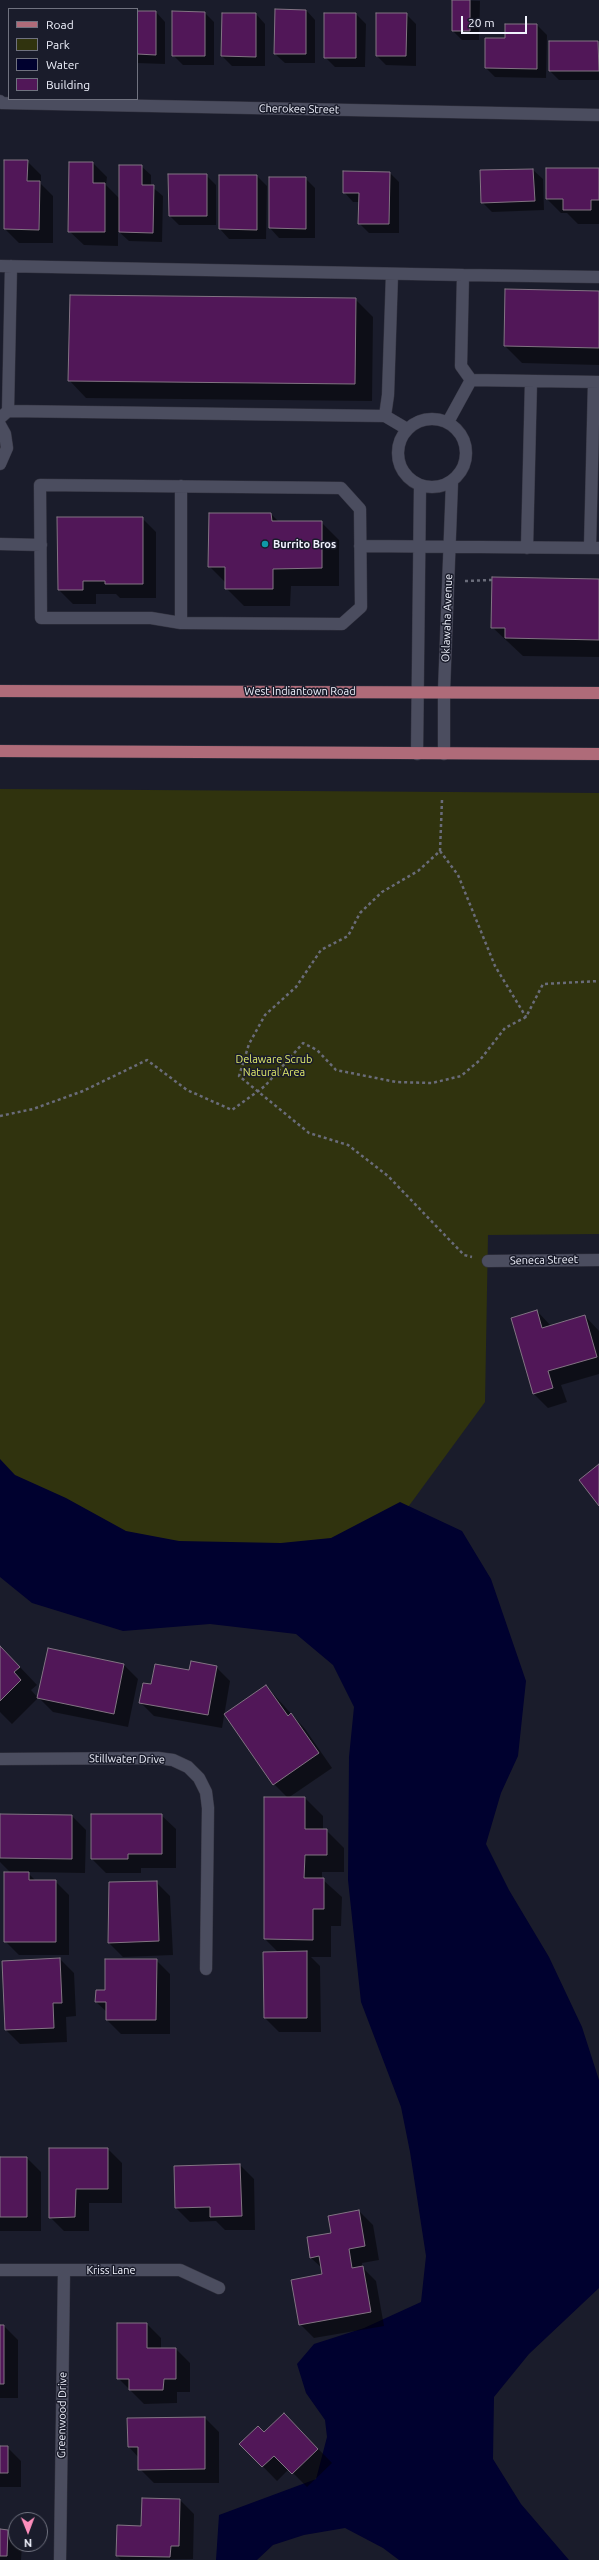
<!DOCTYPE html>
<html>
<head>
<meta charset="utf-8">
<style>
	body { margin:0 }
	#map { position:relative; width:599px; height:2560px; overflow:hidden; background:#1a1c2b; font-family:Ubuntu,sans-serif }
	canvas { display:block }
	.legend { position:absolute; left:8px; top:8px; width:130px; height:92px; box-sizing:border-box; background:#1a1c2b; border:1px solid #70727f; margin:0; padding:5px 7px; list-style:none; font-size:12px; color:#f1f3fe }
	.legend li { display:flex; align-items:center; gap:8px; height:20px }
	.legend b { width:20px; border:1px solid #70727f }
	.north { position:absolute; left:8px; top:2512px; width:40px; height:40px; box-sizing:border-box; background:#1a1c2b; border:1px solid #70727f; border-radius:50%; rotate:179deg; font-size:11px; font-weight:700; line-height:16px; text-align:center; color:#f1f3fe }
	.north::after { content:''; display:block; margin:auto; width:14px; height:18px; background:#fe8ebc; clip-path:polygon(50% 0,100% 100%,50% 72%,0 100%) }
	.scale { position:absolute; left:461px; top:16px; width:66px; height:18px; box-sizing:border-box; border:2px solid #f1f3fe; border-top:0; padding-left:5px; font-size:12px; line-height:14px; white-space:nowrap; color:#f1f3fe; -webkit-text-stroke:3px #1a1c2b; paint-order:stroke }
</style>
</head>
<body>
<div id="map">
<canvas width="599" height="2560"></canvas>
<ul class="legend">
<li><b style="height:5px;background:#af6b79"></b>Road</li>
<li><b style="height:11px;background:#30330e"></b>Park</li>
<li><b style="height:11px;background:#00012f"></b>Water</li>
<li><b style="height:11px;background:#511758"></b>Building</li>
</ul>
<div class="north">N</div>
<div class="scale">20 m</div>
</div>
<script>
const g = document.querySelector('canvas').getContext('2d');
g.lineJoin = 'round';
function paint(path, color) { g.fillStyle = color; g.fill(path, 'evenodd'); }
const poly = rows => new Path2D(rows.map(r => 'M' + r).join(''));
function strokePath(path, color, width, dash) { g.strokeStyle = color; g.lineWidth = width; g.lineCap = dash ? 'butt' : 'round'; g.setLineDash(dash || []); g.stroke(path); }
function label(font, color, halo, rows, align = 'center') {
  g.font = font + ' Ubuntu,sans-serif'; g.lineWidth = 3; g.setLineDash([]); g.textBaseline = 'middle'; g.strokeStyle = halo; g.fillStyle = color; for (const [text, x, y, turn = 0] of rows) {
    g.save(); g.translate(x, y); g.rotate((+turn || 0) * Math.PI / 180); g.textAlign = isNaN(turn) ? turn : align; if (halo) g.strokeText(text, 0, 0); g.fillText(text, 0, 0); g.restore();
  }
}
const green = poly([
	[0,789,599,793,599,1234,488,1235,485,1402,392,1529,278,1555,134,1555,0,1476]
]);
const water = poly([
	[0,1459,15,1475,66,1498,126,1531,179,1541,281,1543,331,1538,400,1502,462,1531,491,1579,526,1681,518,1756,501,1793,486,1844,509,1890,549,1957,582,2027,599,2080,599,2288,529,2354,494,2397,493,2459,521,2504,569,2560,399,2560,383,2548,345,2528,304,2535,273,2545,257,2560,216,2560,219,2515,316,2479,327,2437,325,2420,306,2393,297,2364,314,2344,364,2328,421,2302,426,2256,410,2152,401,2107,361,2002,348,1880,349,1757,354,1707,333,1665,296,1634,210,1624,123,1631,32,1603,0,1577]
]);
const shadow = poly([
	[453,0,480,1,479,40,462,40,453,31],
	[306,10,315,20,315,63,285,63,275,54],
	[137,12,156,12,165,22,165,64,137,63],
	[205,13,214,22,214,65,183,65,173,55],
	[256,14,265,24,265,66,232,66,222,56],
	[356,14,366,24,365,67,335,67,325,57],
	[406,14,416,24,416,66,386,65,377,56],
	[537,25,547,35,546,78,495,77,486,68,506,39],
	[550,42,598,42,599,80,559,80,550,71],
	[5,161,27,161,41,175,41,184,53,196,53,243,19,243,5,229],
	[93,163,107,177,106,185,120,199,141,166,151,175,151,186,163,196,162,242,129,241,118,231,118,246,84,245,69,231],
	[599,169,599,224,578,224,567,213,561,213,547,199],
	[533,170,543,179,544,210,492,212,482,202],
	[390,173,399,182,399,233,369,233,359,223,360,202,353,202,344,192],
	[206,175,216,185,216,225,179,225,170,216],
	[257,176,267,186,266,239,229,239,220,229],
	[270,178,305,178,315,188,315,238,279,238,270,228],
	[599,292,599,365,522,363,505,346],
	[355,299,373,317,372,401,86,398,69,380],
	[271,514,279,522,321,522,339,540,339,586,291,586,290,606,244,606,226,588,226,583,209,566],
	[142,518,156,532,156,598,120,598,116,594,96,594,96,604,73,604,59,590],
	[599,580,599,657,523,656,492,627],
	[537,1311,551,1326,585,1316,599,1331,599,1374,561,1385,567,1402,548,1408,534,1394],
	[0,1646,37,1685,31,1690,38,1698,12,1724,0,1712],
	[124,1665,138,1679,128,1727,53,1712,39,1698],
	[216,1667,230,1681,222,1728,154,1716,140,1702,190,1671],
	[266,1686,305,1729,332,1768,288,1798,274,1784],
	[265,1798,305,1798,323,1816,323,1830,326,1830,344,1848,344,1872,322,1872,322,1879,342,1897,341,1926,331,1926,331,1957,311,1957,320,1966,321,2032,279,2032,265,2018,279,1953,265,1939],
	[0,1815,72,1816,86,1830,85,1873,27,1872,36,1881,55,1881,69,1895,69,1955,19,1955,5,1941,11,1873,0,1862],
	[161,1815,176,1829,176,1868,141,1868,141,1873,106,1873,92,1859],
	[156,1882,170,1896,173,1955,123,1957,109,1943],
	[60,1959,74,1973,76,2016,66,2017,67,2042,20,2044,6,2030],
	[156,1960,170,1974,170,2034,121,2034,107,2020,107,2012,96,2002,106,1991],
	[108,2149,122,2163,122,2203,89,2203,89,2231,64,2231,50,2217],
	[0,2158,27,2158,41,2172,41,2231,0,2231],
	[240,2165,254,2179,255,2230,225,2230,216,2221,190,2222,176,2208,175,2167],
	[359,2211,373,2225,379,2260,362,2263,363,2268,376,2281,384,2326,314,2338,300,2324,323,2275,322,2268,311,2258,332,2233],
	[147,2324,161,2338,161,2349,176,2349,190,2363,190,2392,177,2392,177,2403,144,2404,118,2378],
	[0,2326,4,2326,18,2340,18,2398,0,2398],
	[284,2414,332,2463,307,2487,289,2469,277,2481,241,2444,264,2433],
	[205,2418,219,2432,219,2483,154,2483,140,2469,139,2458,129,2447],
	[0,2447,7,2447,21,2461,21,2487,0,2487],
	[180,2500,194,2514,193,2559,121,2560,117,2556,142,2527],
	[0,2530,8,2531,16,2539,16,2544,22,2545,21,2560,0,2560]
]);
const building = poly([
	[452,0,470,0,470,31,452,31,452,0],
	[275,9,306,10,306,54,274,54,275,9],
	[137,11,156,11,156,55,137,54,137,11],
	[172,11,205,12,205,56,172,56,172,11],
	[222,13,256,13,256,57,221,56,222,13],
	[324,13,356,13,356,58,324,58,324,13],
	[376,13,407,13,406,56,376,56,376,13],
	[505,24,537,24,537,69,485,68,485,38,505,38,505,24],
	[549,41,598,41,599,71,549,71,549,41],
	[4,160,28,160,27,181,40,181,39,230,4,229,4,160],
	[69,162,93,162,93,183,105,183,105,232,68,232,69,162],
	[119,165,142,165,142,185,154,185,153,233,119,232,119,165],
	[546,168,599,168,599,200,591,200,591,210,563,210,563,199,546,199,546,168],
	[533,169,535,201,481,203,480,170,533,169],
	[343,171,390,172,389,224,358,224,359,193,343,193,343,171],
	[168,174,207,174,207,216,169,216,168,174],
	[219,175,257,175,257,230,219,229,219,175],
	[269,177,306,177,306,229,269,228,269,177],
	[505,289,599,291,599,348,504,346,505,289],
	[70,295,356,298,355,384,68,381,70,295],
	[209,513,271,513,272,521,322,521,322,568,273,569,273,589,225,589,225,567,208,567,209,513],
	[57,517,143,517,143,584,105,584,105,581,83,581,83,590,58,590,57,517],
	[492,577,599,579,599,640,505,638,505,628,491,628,492,577],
	[537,1310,542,1328,585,1315,597,1357,548,1371,553,1388,533,1394,511,1318,537,1310],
	[599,1464,599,1506,579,1480,599,1464],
	[0,1646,20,1667,14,1672,21,1680,0,1701,0,1646],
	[48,1648,124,1664,114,1714,37,1698,48,1648],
	[191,1661,217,1666,208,1715,139,1703,143,1683,151,1684,155,1664,189,1670,191,1661],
	[266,1685,288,1716,291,1713,319,1753,273,1785,224,1714,266,1685],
	[264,1797,305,1797,305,1829,327,1829,327,1855,305,1855,304,1878,324,1878,324,1909,313,1909,313,1940,264,1939,264,1797],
	[0,1814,72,1815,72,1859,0,1858,0,1814],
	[91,1814,162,1814,162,1854,128,1854,128,1859,91,1859,91,1814],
	[4,1872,29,1872,29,1880,56,1880,56,1942,4,1942,4,1872],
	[157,1881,159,1941,108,1943,109,1882,157,1881],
	[307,1951,307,2018,264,2018,263,1952,307,1951],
	[60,1958,62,2003,53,2003,54,2028,5,2030,2,1961,60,1958],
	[105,1959,157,1959,156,2020,106,2020,106,2002,95,2002,96,1990,105,1990,105,1959],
	[49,2148,108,2148,108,2189,76,2189,75,2217,49,2218,49,2148],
	[0,2157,27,2157,27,2217,0,2217,0,2157],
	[240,2164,242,2216,210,2217,210,2207,175,2208,174,2166,240,2164],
	[359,2210,365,2246,349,2249,352,2268,363,2266,371,2312,299,2325,291,2280,322,2274,319,2256,310,2258,307,2237,331,2233,328,2216,359,2210],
	[117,2323,147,2323,147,2348,176,2348,176,2379,164,2379,163,2390,129,2390,129,2379,117,2379,117,2323],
	[0,2325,4,2325,4,2384,0,2384,0,2325],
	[284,2413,318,2449,292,2474,274,2456,262,2467,239,2444,258,2426,264,2432,284,2413],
	[205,2417,205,2469,138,2470,138,2447,128,2447,127,2418,205,2417],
	[0,2446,8,2446,8,2473,0,2473,0,2446],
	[142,2498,180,2499,179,2546,171,2546,170,2557,116,2556,117,2525,141,2526,142,2498],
	[0,2529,8,2530,7,2556,0,2556,0,2529]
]);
const path = poly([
	[465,581,492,580],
	[442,800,440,851,418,871,382,892,360,913,348,936,321,950,296,987,265,1015,249,1044,239,1076,309,1133,348,1145,388,1176,464,1255,472,1257],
	[440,851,458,875,495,966,526,1017],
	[0,1116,33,1109,83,1091,147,1060,187,1090,232,1110,265,1086,303,1043,317,1050,336,1070,396,1082,432,1083,461,1076,480,1060,505,1028,526,1017,543,984,599,981]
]);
const minor = poly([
	[0,101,2,103,599,115],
	[0,266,463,275,461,366,471,380,599,382],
	[463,275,599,277],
	[8,411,385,416,407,429],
	[385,416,388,395,392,274],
	[0,418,8,411,11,266],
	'398 453a34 34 0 1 1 68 0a34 34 0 1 1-68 0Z',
	[448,422,471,380],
	[0,425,5,434,7,448,0,464],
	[40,485,341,488,360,509,361,607,342,624,181,623,151,618,41,618,40,485],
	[181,486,181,623],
	[0,544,41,545],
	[360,546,599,548],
	[527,548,531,381],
	[590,548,594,382],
	[417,754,420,486],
	[444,754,444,691,452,482],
	[488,1261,599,1260],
	[0,1759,158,1758,173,1760,188,1767,199,1778,206,1792,208,1808,206,1969],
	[0,2270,180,2270,219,2288],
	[60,2560,64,2270]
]);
const major = poly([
	[0,691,599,693],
	[0,751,599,754]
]);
const markers = [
	[265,544,4,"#0f9aa8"]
];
const streetNames = [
	["Cherokee Street",299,109,1],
	["Oklawaha Avenue",447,618,-88],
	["West Indiantown Road",300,691],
	["Seneca Street",544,1260,-1],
	["Stillwater Drive",127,1759,1],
	["Kriss Lane",111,2270],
	["Greenwood Drive",62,2415,-89]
];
const poiNames = [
	["Burrito Bros",273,544]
];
const parkNames = [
	["Delaware Scrub",274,1059],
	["Natural Area",274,1072]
];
paint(green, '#30330e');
paint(water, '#00012f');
paint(shadow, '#0007');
paint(building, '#511758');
strokePath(building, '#827483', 1);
strokePath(minor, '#353542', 13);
strokePath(major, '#353542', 13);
strokePath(path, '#6a6c7a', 2.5, [3, 3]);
strokePath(minor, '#4b4d5f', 12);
strokePath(major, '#af6b79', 12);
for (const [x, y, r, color] of markers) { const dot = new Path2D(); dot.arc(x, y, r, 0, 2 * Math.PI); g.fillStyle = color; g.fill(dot); strokePath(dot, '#1a1c2b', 1.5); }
label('11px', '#f1f3fe', '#1a1c2b', streetNames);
label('bold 11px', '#f1f3fe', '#1a1c2b', poiNames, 'left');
label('11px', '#e1eb6b', '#1a1c2b', parkNames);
</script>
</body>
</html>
